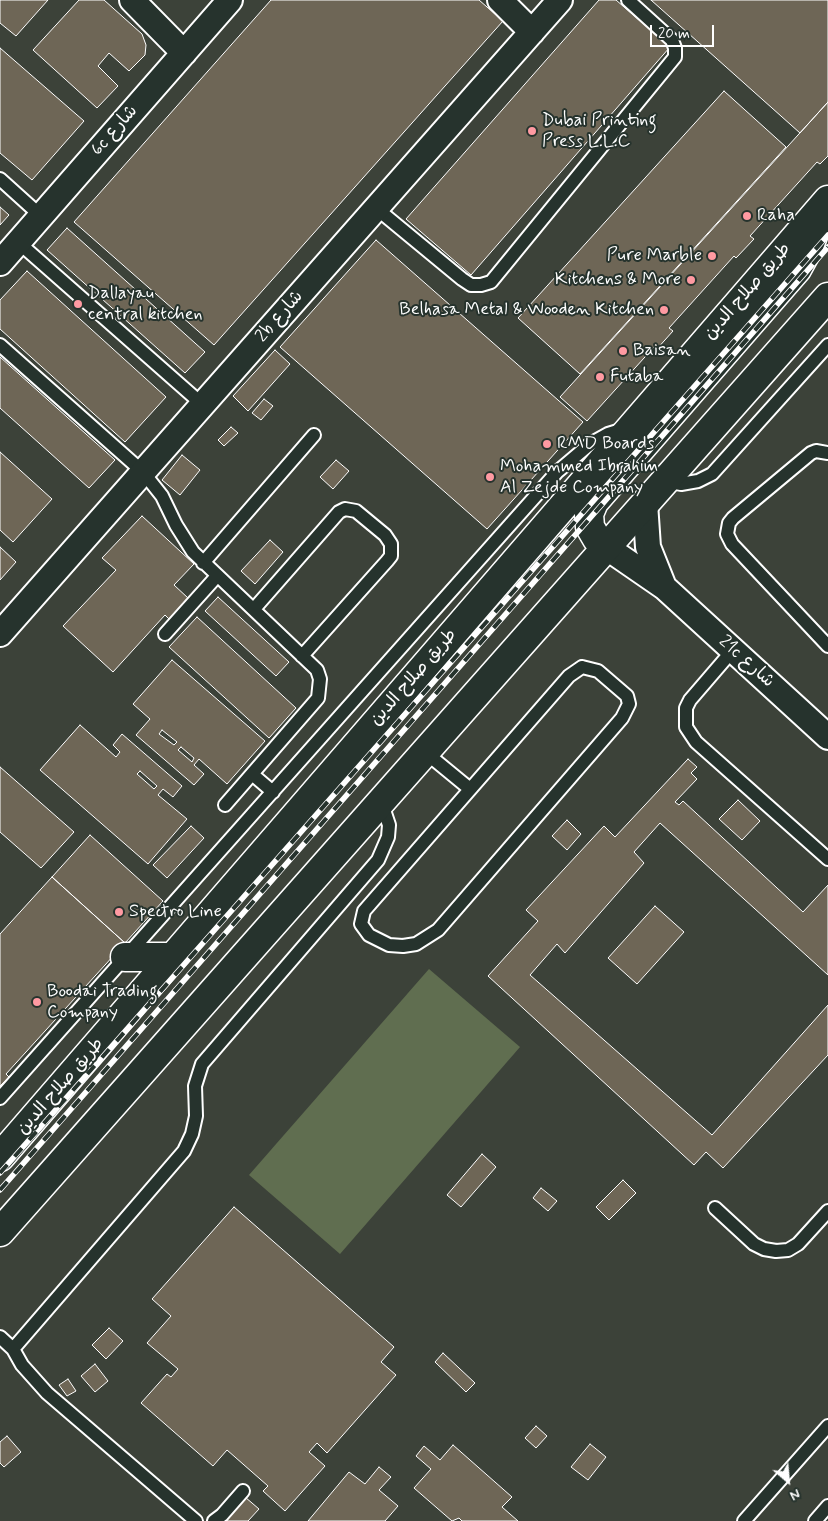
<!DOCTYPE html>
<html>
<head>
<meta charset="utf-8">
<style>
	body { margin:0 }
	#map { position:relative; width:828px; height:1521px; overflow:hidden; background:#3c4239; font-family:Mynerve,sans-serif }
	canvas { display:block }
	.north { position:absolute; left:763px; top:1456px; width:50px; height:50px; -webkit-text-stroke:4px #26332d; paint-order:stroke; rotate:153deg; font-size:14px; font-weight:700; line-height:20px; text-align:center; color:#fff }
	.north::after { content:''; display:block; margin:auto; width:18px; height:22px; background:#fff; clip-path:polygon(50% 0,100% 100%,50% 72%,0 100%) }
	.scale { position:absolute; left:650px; top:25px; width:64px; height:22px; box-sizing:border-box; border:2px solid #fff; border-top:0; padding-left:6px; font-size:15px; line-height:18px; white-space:nowrap; color:#fff; -webkit-text-stroke:4px #26332d; paint-order:stroke }
</style>
</head>
<body>
<div id="map">
<canvas width="828" height="1521"></canvas>
<div class="north">N</div>
<div class="scale">20 m</div>
</div>
<script>
const g = document.querySelector('canvas').getContext('2d');
g.lineJoin = 'round';
function paint(path, color) { g.fillStyle = color; g.fill(path, 'evenodd'); }
const poly = rows => new Path2D(rows.map(r => 'M' + r).join(''));
function strokePath(path, color, width, dash) { g.strokeStyle = color; g.lineWidth = width; g.lineCap = dash ? 'butt' : 'round'; g.setLineDash(dash || []); g.stroke(path); }
function label(font, color, halo, rows, align = 'center') {
  g.font = font + ' Mynerve,"Playpen Sans Arabic",sans-serif'; g.lineWidth = 4; g.setLineDash([]); g.textBaseline = 'middle'; g.strokeStyle = halo; g.fillStyle = color; for (const [text, x, y, turn = 0] of rows) {
    g.save(); g.translate(x, y); g.rotate((+turn || 0) * Math.PI / 180); g.textAlign = isNaN(turn) ? turn : align; if (halo) g.strokeText(text, 0, 0); g.fillText(text, 0, 0); g.restore();
  }
}
const green = poly([
	[429,969,520,1047,340,1254,249,1175]
]);
const building = poly([
	[0,0,48,0,16,36,0,23,0,0],
	[79,0,104,0,142,34,146,45,145,55,129,71,109,53,98,66,118,86,97,108,33,50,79,0],
	[271,0,479,0,503,21,214,345,74,222,271,0],
	[599,0,616,0,670,47,471,275,406,219,599,0],
	[651,0,828,0,828,102,800,133,651,0],
	[0,48,84,121,32,180,0,153,0,48],
	[724,91,786,147,580,374,518,318,724,91],
	[828,102,828,156,820,164,817,162,750,236,754,239,736,258,734,256,669,328,673,331,656,350,654,347,587,421,560,397,828,102],
	[0,207,9,215,0,225,0,207],
	[67,228,205,352,185,373,47,250,67,228],
	[376,240,583,422,487,529,280,347,376,240],
	[27,271,166,397,125,442,0,329,0,300,27,271],
	[275,350,290,364,248,411,233,396,275,350],
	[0,357,115,460,89,488,0,408,0,357],
	[264,399,273,406,261,420,252,413,264,399],
	[231,427,238,433,224,446,218,440,231,427],
	[0,452,52,499,13,542,0,530,0,452],
	[182,455,200,470,180,495,162,480,182,455],
	[336,460,349,471,333,489,320,477,336,460],
	[142,516,194,564,174,585,188,598,169,619,165,615,113,672,63,626,116,570,102,558,142,516],
	[270,540,283,552,255,584,241,571,270,540],
	[0,547,16,562,0,580,0,547],
	[218,597,289,662,276,676,205,611,218,597],
	[197,617,296,708,269,738,169,647,197,617],
	[172,660,265,741,227,784,199,759,194,765,204,774,194,785,136,735,150,719,133,704,172,660],
	[162,730,177,742,174,745,159,734,162,730],
	[181,747,194,758,192,762,178,750,181,747],
	[80,725,116,757,120,752,113,745,122,734,182,786,173,797,163,789,158,795,187,819,148,864,40,770,80,725],
	[140,771,157,786,154,789,137,774,140,771],
	[688,759,697,767,691,773,697,779,675,802,679,805,683,801,803,912,828,885,828,975,660,823,634,852,644,863,565,953,557,944,530,975,712,1135,828,1005,828,1055,723,1168,706,1152,694,1165,488,976,538,921,526,910,604,826,615,837,688,759],
	[0,767,74,832,41,868,0,832,0,767],
	[738,800,760,821,742,840,719,819,738,800],
	[567,820,581,834,567,850,552,836,567,820],
	[191,826,204,838,167,878,153,865,191,826],
	[90,835,163,901,125,943,52,877,90,835],
	[52,877,125,943,6,1074,9,1077,0,1086,0,934,52,877],
	[655,906,684,932,637,984,608,958,655,906],
	[482,1154,496,1167,461,1207,447,1195,482,1154],
	[623,1180,636,1193,609,1220,596,1207,623,1180],
	[541,1188,557,1201,548,1211,533,1198,541,1188],
	[234,1207,394,1347,381,1362,396,1375,327,1453,317,1443,309,1452,325,1466,285,1511,263,1491,268,1486,227,1450,213,1466,141,1403,167,1374,171,1377,178,1369,147,1343,171,1316,152,1299,234,1207],
	[109,1328,123,1341,106,1359,92,1345,109,1328],
	[443,1353,475,1383,466,1392,435,1362,443,1353],
	[95,1364,108,1381,95,1392,81,1376,95,1364],
	[68,1379,76,1391,67,1396,59,1385,68,1379],
	[536,1426,547,1436,536,1448,525,1438,536,1426],
	[7,1436,21,1452,4,1467,0,1463,0,1442,7,1436],
	[590,1444,606,1457,588,1480,571,1467,590,1444],
	[453,1445,512,1497,502,1507,518,1521,462,1521,459,1518,452,1521,414,1488,431,1469,416,1456,424,1446,440,1460,453,1445],
	[379,1467,391,1477,379,1490,398,1506,385,1521,308,1521,349,1472,365,1484,379,1467],
	[245,1497,259,1509,248,1521,223,1521,245,1497]
]);
const lane = poly([
	[0,179,41,216],
	[376,208,462,279,471,285,481,285,491,282,675,57,675,48,672,40,628,0],
	[18,242,203,405],
	[0,345,143,472,162,496,176,525,193,552,317,670,320,679,318,698,225,805],
	[828,453,816,451,811,453,733,518,729,523,727,534,732,544,828,646],
	[665,481,681,484,698,481,712,474,828,345],
	[203,563,314,435],
	[254,609,339,512,345,509,356,511,385,535,391,544,391,556,387,561,302,656],
	[165,634,217,576],
	[733,650,690,700,686,708,686,727,696,742,828,859],
	[582,667,598,671,627,696,629,704,622,718,438,930,416,944,403,946,389,945,369,935,361,924,364,911,569,676,582,667],
	[425,752,470,789],
	[252,774,273,792],
	[0,1098,557,472,590,444,608,434,621,430],
	[715,1208,754,1244,764,1249,776,1251,788,1250,798,1244,828,1211],
	[0,1337,13,1349,22,1365,47,1393,196,1521],
	[13,1349,184,1151,192,1134,196,1116,195,1086,202,1064,378,860,388,837,389,825,381,801],
	[214,1521,222,1515,243,1491],
	[744,1521,828,1426],
	[815,1521,828,1506]
]);
const street = poly([
	[132,0,184,53],
	[500,0,532,32],
	[0,263,230,0],
	[645,503,648,547,664,587],
	[606,547,664,587,828,737],
	[0,634,560,0]
]);
const secondary = poly([
	[606,547,597,539,590,527,589,514,594,502,797,269,808,249,818,222],
	[125,957,173,957],
	[0,1157,828,200],
	[0,1232,828,297]
]);
const rail = poly([
	[0,1173,828,235],
	[0,1190,828,247]
]);
const markers = [
	[532,131,5,"#ff9aa2"],
	[747,216,5,"#ff9aa2"],
	[712,256,5,"#ff9aa2"],
	[691,280,5,"#ff9aa2"],
	[78,304,5,"#ff9aa2"],
	[664,310,5,"#ff9aa2"],
	[623,351,5,"#ff9aa2"],
	[600,377,5,"#ff9aa2"],
	[547,444,5,"#ff9aa2"],
	[490,477,5,"#ff9aa2"],
	[119,912,5,"#ff9aa2"],
	[37,1002,5,"#ff9aa2"]
];
const poiNames = [
	["Dubai Printing",542,121],
	["Press L.L.C",542,142],
	["Raha",757,216],
	["Pure Marble",702,256,"right"],
	["Kitchens & More",681,280,"right"],
	["Dallayau",88,294],
	["central kitchen",88,315],
	["Belhasa Metal & Wooden Kitchen",654,310,"right"],
	["Baisan",633,351],
	["Futaba",610,377],
	["RMD Boards",557,444],
	["Mohammed Ibrahim",500,467],
	["Al Zejde Company",500,488],
	["Spectro Line",129,912],
	["Boodai Trading",47,992],
	["Company",47,1013]
];
const streetNames = [
	["6c شارع",115,131,-49],
	["طريق صلاح الدين",748,292,-49],
	["2b شارع",280,317,-49],
	["21c شارع",746,662,42],
	["طريق صلاح الدين",414,678,-49],
	["طريق صلاح الدين",61,1087,-49]
];
paint(green, '#606e50');
paint(building, '#6e6656');
strokePath(building, '#fff', 1);
strokePath(lane, '#fff', 16);
strokePath(street, '#fff', 28);
strokePath(secondary, '#fff', 31);
strokePath(lane, '#26332d', 12);
strokePath(street, '#26332d', 24);
strokePath(secondary, '#26332d', 28);
strokePath(rail, '#fff', 5.5);
strokePath(rail, '#26332d', 4, [11]);
for (const [x, y, r, color] of markers) { const dot = new Path2D(); dot.arc(x, y, r, 0, 2 * Math.PI); g.fillStyle = color; g.fill(dot); strokePath(dot, '#26332d', 2); }
label('18px', '#fff', '#26332d', poiNames, 'left');
label('18px', '#fff', '#26332d', streetNames);
</script>
</body>
</html>
